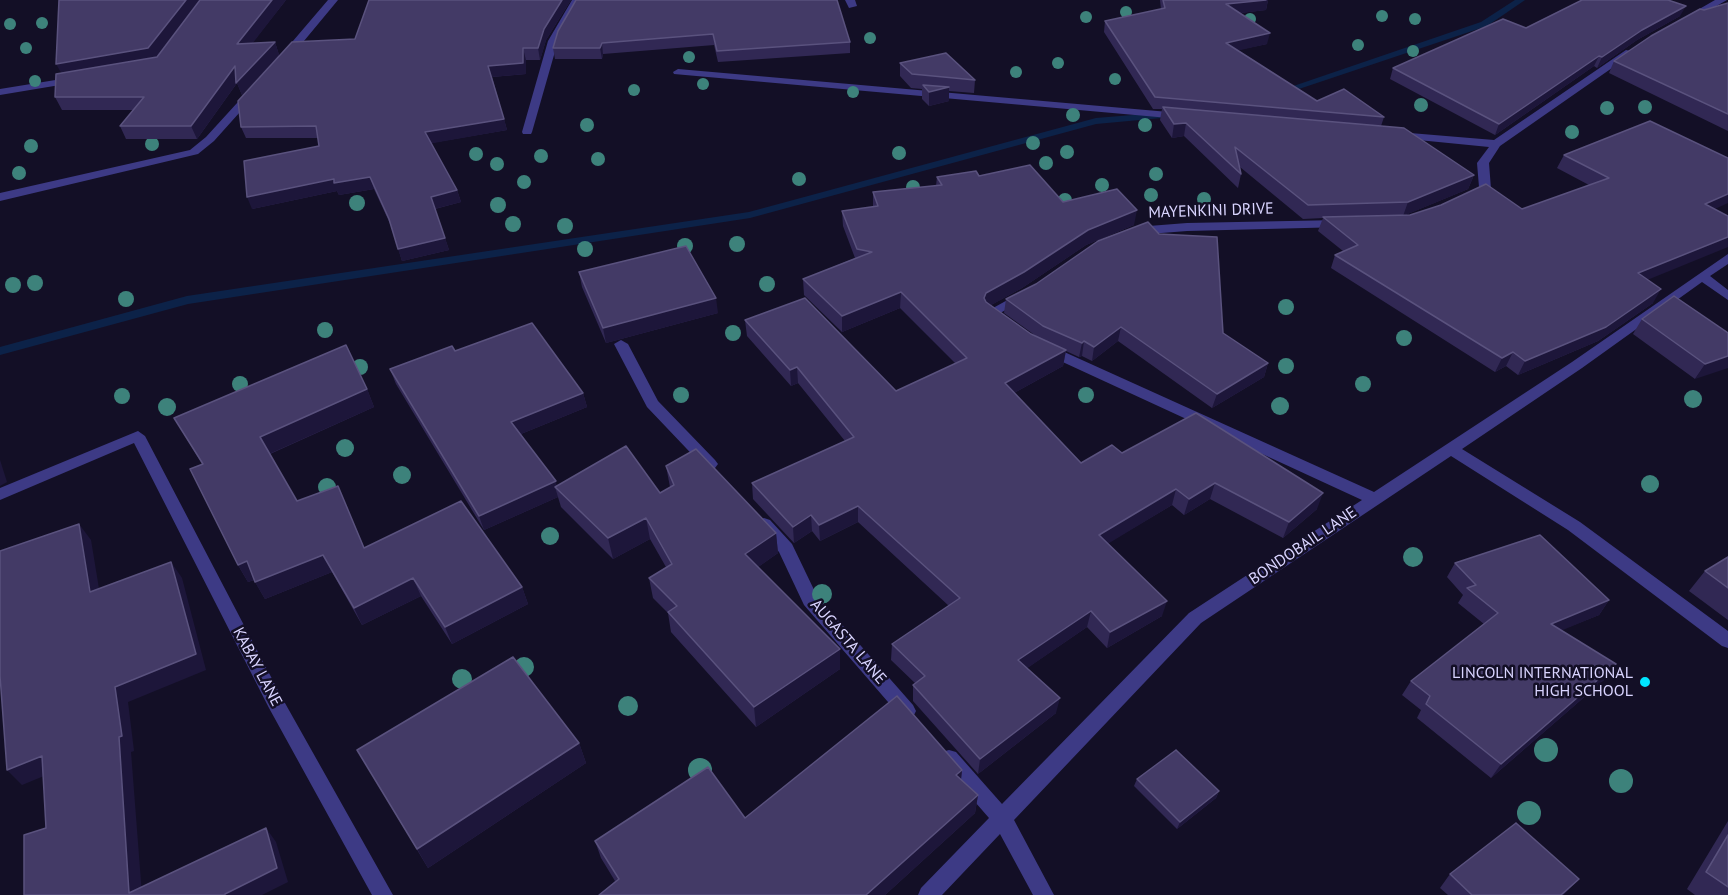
<!DOCTYPE html>
<html>
<head>
<meta charset="utf-8">
<style>
	body { margin:0 }
	canvas { display:block; background:#130f26 }
</style>
</head>
<body>
<canvas width="1728" height="895"></canvas>
<script>
const g = document.querySelector('canvas').getContext('2d');
g.lineJoin = 'round';
const poly = rows => new Path2D(rows.map(r => 'M' + r).join(''));
function paint(path, color) { g.fillStyle = color; g.fill(path, 'evenodd'); }
function strokePath(path, color, width, dash) { g.strokeStyle = color; g.lineWidth = width; g.lineCap = dash ? 'butt' : 'round'; g.setLineDash(dash || []); g.stroke(path); }
function label(font, color, halo, rows, align = 'center') {
  g.font = font + ' "PT Sans",sans-serif'; g.lineWidth = 5; g.setLineDash([]); g.textBaseline = 'middle'; g.strokeStyle = halo; g.fillStyle = color; for (const [text, x, y, turn = 0] of rows) {
    g.save(); g.translate(x, y); g.rotate((+turn || 0) * Math.PI / 180); g.textAlign = isNaN(turn) ? turn : align; if (halo) g.strokeText(text, 0, 0); g.fillText(text, 0, 0); g.restore();
  }
}
const stream = poly([
	[1515,0,1525,0,1487,26,1281,95,1273,93,1481,22,1515,0],
	[1169,112,1174,115,1172,117,1096,124,750,218,188,304,0,355,0,347,187,296,749,212,1096,118,1169,112]
]);
const minor = poly([
	[328,0,338,0,289,59,281,59,281,55,328,0],
	[572,0,582,0,558,41,532,132,531,134,523,134,522,132,548,41,572,0],
	[845,0,855,0,857,6,849,8,845,0],
	[1715,0,1727,0,1690,21,1682,19,1715,0],
	[1626,50,1635,52,1500,146,1489,163,1491,189,1474,199,1470,200,1464,196,1479,187,1477,163,1489,147,1398,138,1392,135,1398,132,1494,140,1626,50],
	[678,69,1180,113,1185,116,1180,119,674,74,673,72,678,69],
	[74,77,78,78,78,82,0,95,0,89,74,77],
	[248,91,257,93,214,141,198,154,0,201,0,193,190,150,206,137,248,91],
	[1340,220,1344,221,1344,227,1187,231,1136,235,1130,231,1136,227,1187,223,1340,220],
	[1728,254,1728,264,1710,276,1728,290,1728,300,1702,282,1582,368,1462,449,1580,522,1728,631,1728,648,1722,646,1568,530,1451,456,1201,623,1014,820,1054,895,1033,895,1000,834,942,895,918,895,921,888,989,818,942,764,940,758,942,752,949,750,956,752,1002,804,1189,613,1362,500,1041,352,1039,349,1041,346,1051,346,1374,492,1572,362,1728,254],
	[1022,292,1027,293,1029,296,1027,299,1000,313,1008,320,1006,323,996,323,984,313,1022,292],
	[621,340,628,344,658,401,715,460,718,464,715,468,705,468,647,407,614,344,621,340],
	[138,431,145,436,281,696,393,895,372,895,269,708,134,443,0,500,0,488,138,431],
	[764,518,770,520,792,544,817,596,913,705,916,711,913,717,907,719,901,717,804,605,779,552,756,524,758,520,764,518]
]);
const trees = [
	[1126,12,6],
	[1382,16,6],
	[1086,17,6],
	[1250,19,6],
	[1415,19,6],
	[42,23,6],
	[10,24,6],
	[870,38,6],
	[1358,45,6],
	[26,48,6],
	[1413,51,6],
	[689,57,6],
	[1058,63,6],
	[1016,72,6],
	[1115,79,6],
	[35,81,6],
	[703,84,6],
	[634,90,6],
	[853,92,6],
	[1421,105,7],
	[1645,107,7],
	[1607,108,7],
	[1073,115,7],
	[587,125,7],
	[1145,125,7],
	[1572,132,7],
	[1033,143,7],
	[152,144,7],
	[31,146,7],
	[1067,152,7],
	[899,153,7],
	[476,154,7],
	[541,156,7],
	[598,159,7],
	[1046,163,7],
	[497,164,7],
	[19,173,7],
	[1156,174,7],
	[799,179,7],
	[524,182,7],
	[1102,185,7],
	[913,187,7],
	[1151,195,7],
	[1204,199,7],
	[1065,200,7],
	[357,203,8],
	[498,205,8],
	[513,224,8],
	[565,226,8],
	[737,244,8],
	[685,246,8],
	[585,249,8],
	[35,283,8],
	[767,284,8],
	[13,285,8],
	[126,299,8],
	[1286,307,8],
	[325,330,8],
	[733,333,8],
	[1404,338,8],
	[1286,366,8],
	[360,367,8],
	[240,384,8],
	[1363,384,8],
	[681,395,8],
	[1086,395,8],
	[122,396,8],
	[1693,399,9],
	[1280,406,9],
	[167,407,9],
	[345,448,9],
	[402,475,9],
	[1650,484,9],
	[327,487,9],
	[550,536,9],
	[1413,557,10],
	[822,594,10],
	[524,667,10],
	[462,679,10],
	[628,706,10],
	[1546,750,12],
	[700,770,12],
	[1621,781,12],
	[1529,813,12]
];
const wall = poly([
	[286,0,252,43,275,42,279,55,242,95,237,83,197,139,126,139,120,126,134,110,62,110,55,97,61,73],
	[369,0,571,0,546,40,540,60,526,60,526,74,492,77,507,130,431,143,457,190,461,202,435,209,449,250,402,261,392,228,374,189,339,195,337,191,252,209,319,146,318,138,246,138,241,127,355,39],
	[576,0,850,42,850,53,718,62,714,45,603,54,602,59,555,59,553,48],
	[1160,0,1268,0,1266,10,1240,13,1267,44,1238,50,1317,101,1384,117,1381,126,1474,175,1468,189,1405,215,1522,209,1589,185,1557,168,1564,155,1715,209,1647,280,1653,303,1598,341,1518,375,1506,366,1495,372,1331,268,1335,255,1343,251,1318,231,1323,218,1303,219,1240,167,1241,174,1238,188,1184,136,1172,138,1160,120,1162,109,1153,109,1104,32,1105,21,1161,9],
	[1728,3,1728,131,1609,73,1614,61,1704,10],
	[1680,16,1637,40,1597,68,1594,66,1495,135,1390,79,1393,68,1526,28],
	[900,63,975,80,974,93,949,91,949,101,929,106,922,99,922,89,911,88,900,76],
	[979,176,1134,225,1086,245,1022,288,991,305,1031,334,1036,336,1004,313,1006,299,1223,333,1268,363,1264,377,1212,408,1118,341,1092,361,1082,356,1079,357,1066,351,1063,366,1014,393,1081,463,1122,453,1317,509,1283,538,1210,499,1184,515,1172,505,1108,543,1162,616,1107,648,1087,627,1027,668,1056,713,978,774,913,701,913,685,916,684,891,660,892,644,949,606,858,522,820,541,812,531,794,543,753,499,752,483,845,441,798,383,791,386,747,336,745,320,896,391,956,364,900,308,842,332,804,295,803,279,855,258,843,226,842,211,873,207,873,192,936,186,937,177],
	[579,272,718,313,606,343,582,287],
	[1642,319,1728,333,1695,379,1633,334],
	[455,351,583,393,587,407,521,434,557,486,660,493,670,487,666,466,776,533,778,553,758,567,840,669,756,727,671,632,668,613,653,598,649,578,666,567,650,539,613,559,561,507,558,497,484,530,396,384,390,369],
	[367,389,374,407,270,454,297,501,338,486,364,547,522,587,528,604,452,644,421,596,362,625,332,572,265,599,254,580,248,582,238,565,202,464,174,418],
	[1728,557,1728,620,1689,591,1705,571],
	[1455,563,1609,600,1599,615,1561,630,1605,679,1491,778,1417,718,1421,710,1402,695,1411,681,1484,624,1458,603,1463,595,1447,577],
	[579,743,586,763,428,868,357,750],
	[962,770,961,780,978,795,975,813,885,895,599,895,615,881,601,858,595,841,745,818],
	[1137,779,1219,791,1216,798,1177,829,1134,786],
	[1728,821,1728,895,1695,895,1687,889],
	[1450,874,1579,879,1563,895,1448,895,1440,888]
]);
const shadedWall = poly([
	[186,0,200,0,154,61,63,76,56,64],
	[272,0,286,0,242,57,237,44],
	[562,0,571,0,546,40,540,60,538,48,544,29],
	[1268,0,1266,10,1224,15,1226,4],
	[1686,6,1680,16,1637,40,1597,68,1602,57,1642,30],
	[1270,33,1267,44,1223,54,1226,43],
	[275,42,279,55,242,95,237,83,197,139,191,126,235,66],
	[602,43,603,54,602,59,600,48],
	[523,48,526,60,526,74,491,77,488,66],
	[1599,56,1594,66,1495,135,1499,124],
	[949,87,949,101,929,106,929,92],
	[504,119,507,130,428,144,425,132],
	[1186,123,1184,136,1172,138,1174,124],
	[1474,175,1468,189,1403,216,1408,202],
	[370,177,374,189,339,195,337,191,252,209,247,197,334,179],
	[457,190,461,202,434,209,431,197],
	[1728,194,1728,203,1697,217,1705,204],
	[1137,210,1134,225,1086,245,1022,288,984,309,984,298,986,293,1088,230],
	[1728,237,1728,247,1630,287,1638,273],
	[445,238,449,250,402,261,398,249],
	[1661,289,1653,303,1598,341,1518,375,1525,361],
	[901,292,900,308,842,332,842,316],
	[716,298,718,313,606,343,603,328],
	[1121,327,1118,341,1092,361,1094,347],
	[1084,341,1082,356,1079,357,1082,343],
	[1066,350,1063,366,1003,399,1005,383],
	[1513,352,1506,366,1495,372,1502,358],
	[1728,356,1728,368,1695,379,1705,364],
	[1268,363,1264,377,1212,408,1217,394],
	[797,367,798,383,791,386,790,370],
	[367,389,374,407,269,454,260,437],
	[583,393,587,407,516,436,511,422],
	[0,460,7,482,0,486],
	[556,481,557,489,555,487,558,497,484,530,479,516],
	[1215,483,1210,499,1184,515,1189,499],
	[1176,489,1172,505,1096,551,1099,535],
	[1323,493,1317,509,1283,538,1289,522],
	[858,506,858,522,820,541,819,525],
	[811,515,812,531,794,543,793,527],
	[646,518,650,539,613,559,608,538],
	[79,524,91,540,102,607,90,592],
	[776,533,778,553,747,575,745,554],
	[323,555,332,572,265,599,255,582],
	[247,561,257,579,248,582,238,565],
	[171,562,182,578,206,670,128,702,134,751,131,752,142,895,129,893,115,687],
	[413,578,421,596,362,625,354,608],
	[522,587,528,604,452,644,445,627],
	[1609,600,1599,615,1541,639,1551,624],
	[1167,601,1162,616,1107,648,1110,632],
	[1091,611,1087,627,1016,676,1018,660],
	[840,649,840,669,756,727,754,707],
	[1616,664,1605,679,1491,778,1501,764],
	[1060,698,1056,713,978,774,980,759],
	[579,743,586,763,428,868,417,849],
	[42,756,56,771,22,785,7,770],
	[962,770,960,788,956,775],
	[1219,791,1216,798,1177,829,1180,822],
	[978,795,975,813,885,895,866,895],
	[266,828,276,842,288,882,262,895,225,895,225,894],
	[1579,879,1563,895,1561,895]
]);
const building = poly([
	[59,0,186,0,148,48,56,64,59,0],
	[200,0,272,0,237,44,275,42,236,83,235,66,191,126,120,126,144,97,55,97,56,74,157,57,200,0],
	[369,0,562,0,544,29,538,48,523,48,523,63,488,66,504,119,425,132,457,190,431,197,445,238,398,249,389,219,370,177,334,183,334,179,247,197,244,161,319,146,316,126,241,127,238,101,292,42,355,39,369,0],
	[576,0,837,0,850,42,717,51,713,34,602,43,600,48,553,48,558,31,576,0],
	[1163,0,1266,0,1226,4,1270,33,1226,43,1317,101,1344,89,1384,117,1155,97,1105,21,1165,8,1163,0],
	[1582,0,1668,0,1686,6,1642,30,1602,57,1599,56,1499,124,1393,68,1503,19,1526,28,1582,0],
	[1728,3,1728,114,1614,61,1651,36,1700,9,1704,10,1728,3],
	[946,53,975,80,912,74,900,63,946,53],
	[923,85,949,87,929,92,923,85],
	[1163,107,1404,128,1474,175,1408,202,1308,205,1235,147,1241,174,1186,123,1174,124,1163,107],
	[1650,121,1728,158,1728,194,1705,204,1728,216,1728,237,1638,273,1661,289,1606,327,1525,361,1513,352,1502,358,1335,255,1358,245,1323,217,1410,215,1441,205,1486,184,1522,209,1609,178,1564,155,1650,121],
	[1030,165,1063,202,1117,189,1137,210,1088,230,1024,272,986,293,984,298,986,302,1031,334,1066,350,1005,383,1081,463,1112,445,1122,453,1196,413,1323,493,1289,522,1215,483,1189,499,1176,489,1099,535,1167,601,1110,632,1091,611,1018,660,1060,698,980,759,913,685,925,676,892,644,960,598,858,506,819,525,811,515,793,527,752,483,854,437,797,367,790,370,745,320,805,298,896,391,967,358,901,292,842,316,803,279,872,252,857,249,842,211,878,206,873,192,942,185,937,177,976,171,979,176,1030,165],
	[1148,222,1159,234,1217,237,1223,333,1268,363,1217,394,1121,327,1094,347,1084,341,1082,343,1043,326,1006,299,1036,284,1098,241,1148,222],
	[686,246,716,298,603,328,579,272,686,246],
	[1674,296,1728,333,1728,356,1705,364,1642,319,1674,296],
	[532,323,583,393,511,422,556,481,479,516,390,369,452,346,455,351,532,323],
	[346,345,367,389,260,437,297,501,338,486,364,548,461,501,522,587,445,627,413,578,354,608,323,555,255,582,247,561,238,565,190,469,203,464,174,418,346,345],
	[626,446,660,493,674,485,666,466,696,449,776,533,745,554,840,649,754,707,668,612,677,606,649,578,672,564,646,518,608,538,555,487,626,446],
	[79,524,90,592,171,562,196,654,115,687,122,736,119,737,129,893,266,828,277,868,225,894,225,895,24,895,24,835,46,828,42,756,7,770,0,676,0,551,79,524],
	[1540,535,1609,600,1551,624,1616,664,1501,764,1426,704,1430,696,1411,681,1498,613,1467,588,1476,585,1455,563,1540,535],
	[1728,557,1728,588,1705,571,1728,557],
	[513,657,579,743,417,849,357,750,513,657],
	[897,696,962,770,956,775,978,795,866,895,599,895,619,879,595,841,708,767,745,818,897,696],
	[1176,750,1219,791,1180,822,1137,779,1176,750],
	[1516,823,1579,879,1561,895,1472,895,1450,874,1516,823],
	[1728,835,1728,887,1706,872,1728,835]
]);
const markers = [
	[1645,682,6,"#00e5ff"]
];
const streetNames = [
	["MAYENKINI DRIVE",1211,211,-2],
	["BONDOBAIL LANE",1303,546,-34],
	["AUGASTA LANE",848,642,49],
	["KABAY LANE",257,667,62]
];
const poiNames = [
	["LINCOLN INTERNATIONAL",1633,673],
	["HIGH SCHOOL",1633,691]
];
paint(stream, '#0c2248');
paint(minor, '#3d3a85');
g.fillStyle = '#3d827b';
for (const [x, y, r] of trees) { g.beginPath(); g.arc(x, y, r, 0, 2 * Math.PI); g.fill(); }
paint(wall, '#312854');
paint(shadedWall, '#1d163a');
paint(building, '#433a66');
strokePath(building, '#5a527e', 1.5);
for (const [x, y, r, color] of markers) { const dot = new Path2D(); dot.arc(x, y, r, 0, 2 * Math.PI); g.fillStyle = color; g.fill(dot); strokePath(dot, '#130f26', 2); }
label('16px', '#d9d4ff', '#130f26', streetNames);
label('16px', '#d9d4ff', '#130f26', poiNames, 'right');
</script>
</body>
</html>
